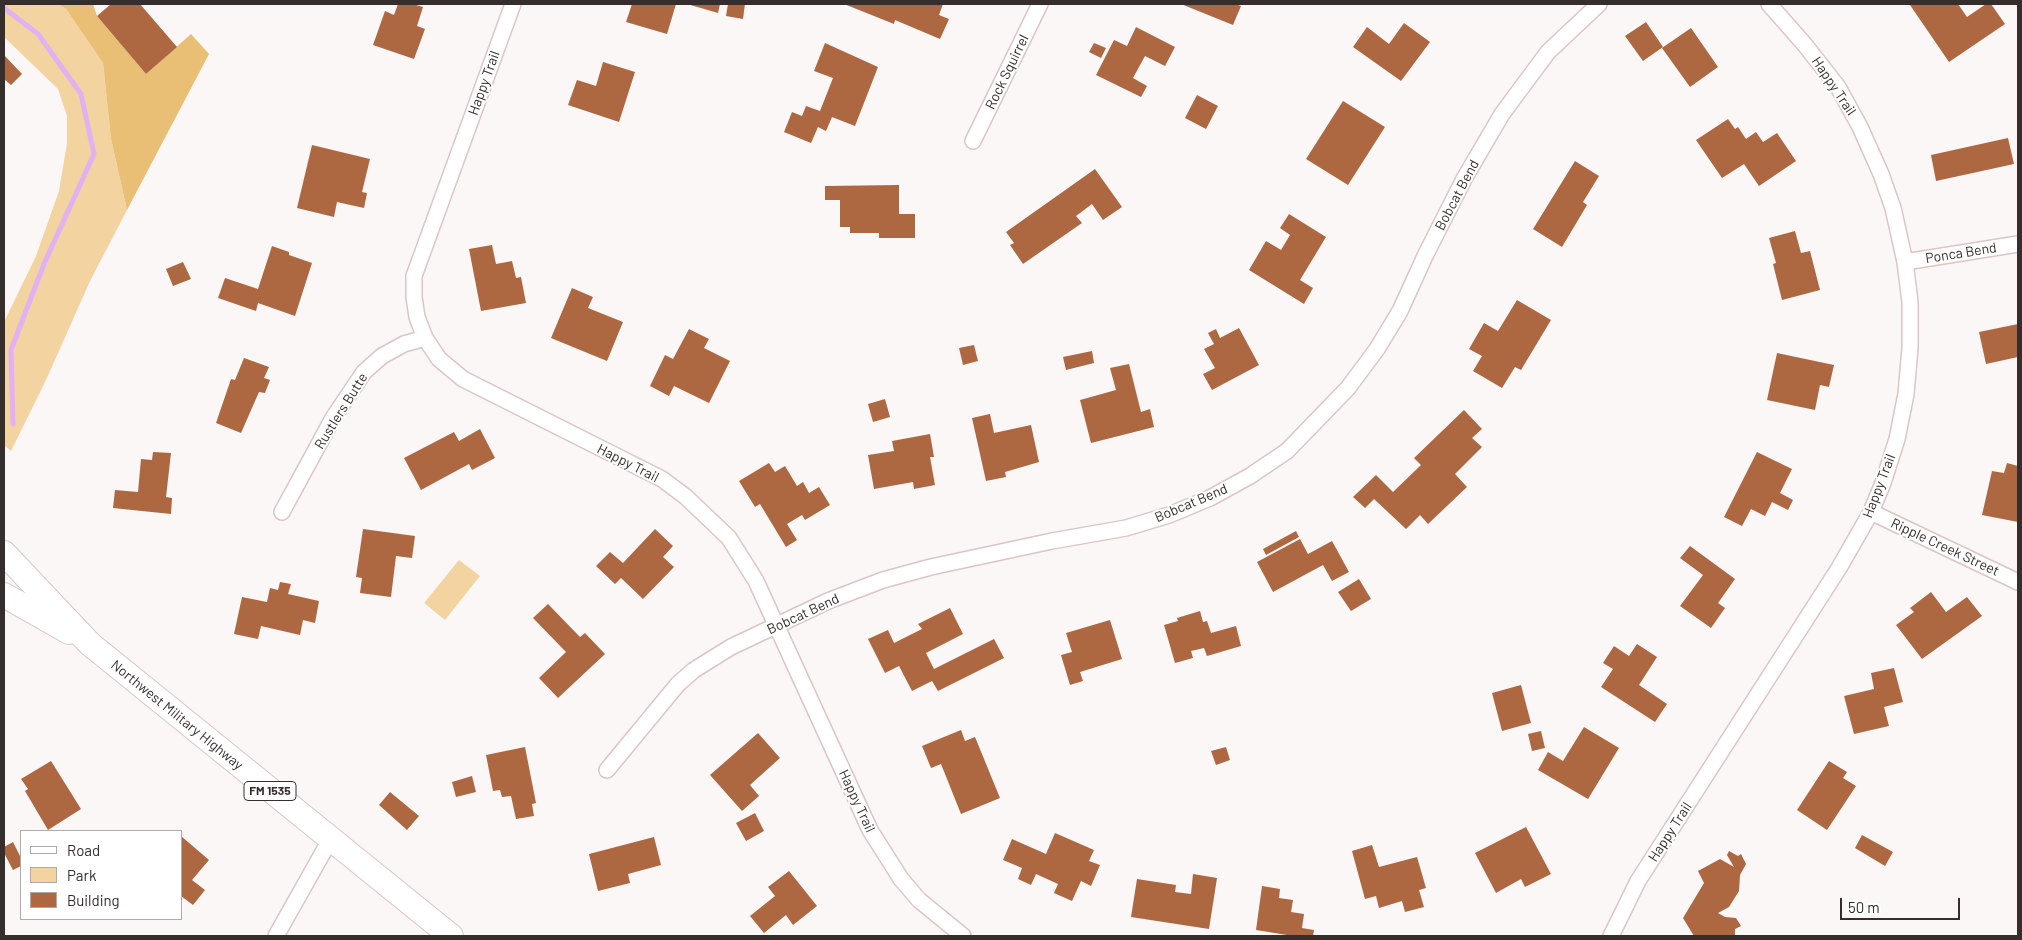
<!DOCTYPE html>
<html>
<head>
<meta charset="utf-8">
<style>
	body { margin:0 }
	#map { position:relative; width:2022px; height:940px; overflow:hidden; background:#fcf7f7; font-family:Barlow,sans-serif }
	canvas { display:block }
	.frame { position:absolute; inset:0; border:5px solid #362d2d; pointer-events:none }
	.legend { position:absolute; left:20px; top:830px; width:162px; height:90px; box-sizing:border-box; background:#fff; border:1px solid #afabab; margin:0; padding:6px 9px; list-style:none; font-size:15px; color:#362d2d }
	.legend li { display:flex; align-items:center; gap:10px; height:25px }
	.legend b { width:25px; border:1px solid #afabab }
	.scale { position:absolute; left:1840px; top:898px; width:120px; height:22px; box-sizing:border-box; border:2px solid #362d2d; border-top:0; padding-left:6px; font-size:15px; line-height:18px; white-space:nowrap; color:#362d2d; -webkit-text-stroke:4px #fff; paint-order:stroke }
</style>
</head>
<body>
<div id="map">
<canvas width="2022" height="940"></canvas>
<div class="frame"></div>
<ul class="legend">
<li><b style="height:6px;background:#fff"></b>Road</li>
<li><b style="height:14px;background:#f3d3a0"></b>Park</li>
<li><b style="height:14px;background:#ad6741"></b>Building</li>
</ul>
<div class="scale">50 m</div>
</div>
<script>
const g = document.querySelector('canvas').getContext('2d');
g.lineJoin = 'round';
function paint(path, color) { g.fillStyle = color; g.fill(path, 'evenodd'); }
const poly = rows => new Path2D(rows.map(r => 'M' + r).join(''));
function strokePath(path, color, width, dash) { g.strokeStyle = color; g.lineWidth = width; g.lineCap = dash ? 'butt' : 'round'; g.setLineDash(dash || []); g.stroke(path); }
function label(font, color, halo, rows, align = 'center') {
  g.font = font + ' Barlow,sans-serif'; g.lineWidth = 4; g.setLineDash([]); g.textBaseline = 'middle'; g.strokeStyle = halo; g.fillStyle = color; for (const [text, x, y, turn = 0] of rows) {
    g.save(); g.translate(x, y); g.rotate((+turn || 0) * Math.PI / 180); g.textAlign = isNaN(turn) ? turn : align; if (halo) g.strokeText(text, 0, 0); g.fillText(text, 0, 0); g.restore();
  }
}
const green = poly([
	[4,4,58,4,66,9,103,63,111,139,127,210,90,281,46,380,11,451,4,445,4,322,36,256,59,191,67,143,67,116,58,89,4,37],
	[459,560,480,576,445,620,424,603]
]);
const forest = poly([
	[58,4,93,4,97,16,146,74,191,34,209,54,127,210,111,139,103,63,66,9]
]);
const stream = poly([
	[4,8,38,34,81,94,94,154,44,264,11,350,13,424]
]);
const building = poly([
	[111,4,140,4,177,47,146,74,97,16],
	[398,4,413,4,423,7,417,26,425,29,414,59,373,45,385,11,394,15],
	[632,4,676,4,667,34,626,22],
	[687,4,720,4,718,13],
	[728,4,745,4,743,19,726,16],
	[844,4,943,4,939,15,949,19,940,39,895,20,894,24],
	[1181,4,1235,4,1241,6,1233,25],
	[1911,4,1958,4,1967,17,1986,4,1991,4,2005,24,1949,62,1910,5],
	[1646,22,1663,47,1643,61,1625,36],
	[1404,23,1430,42,1401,81,1353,47,1367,27,1389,44],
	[1136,27,1175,47,1165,66,1145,56,1133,78,1147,86,1141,97,1096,75,1114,40,1127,46],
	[1691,28,1718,67,1690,87,1662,48],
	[825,43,878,67,855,126,832,117,826,131,818,127,811,143,784,132,792,112,802,116,806,106,820,111,833,78,814,71],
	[1094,43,1106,48,1101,58,1089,52],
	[4,55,22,74,11,85,4,79],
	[603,62,635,72,619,122,568,105,577,80,596,86],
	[1197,95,1218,106,1206,129,1185,118],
	[1343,101,1385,127,1348,185,1306,159],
	[1728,119,1735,129,1738,127,1746,139,1756,132,1763,142,1777,133,1796,161,1759,186,1744,164,1722,178,1696,140],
	[2008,138,2014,164,1936,181,1931,155],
	[312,145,370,159,362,192,367,193,364,208,337,202,334,217,297,208],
	[1575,161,1599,176,1583,202,1587,205,1562,247,1533,229],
	[1095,169,1122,207,1103,220,1092,204,1076,216,1082,223,1023,264,1010,245,1014,243,1006,232],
	[899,185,899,214,915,214,915,238,879,238,879,233,850,233,850,227,840,227,840,200,825,200,825,186],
	[1289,214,1326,237,1300,280,1313,288,1304,304,1249,270,1266,241,1281,250,1290,235,1280,228],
	[1795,231,1801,253,1810,251,1820,290,1782,300,1773,264,1776,263,1769,238],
	[492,245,496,264,512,261,516,278,521,277,526,303,481,311,469,249],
	[272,246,289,252,289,255,312,263,295,316,258,303,256,311,218,298,225,278,258,289],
	[183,262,191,279,173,286,166,269],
	[572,288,593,297,588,308,623,322,607,361,551,338],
	[1517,300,1551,320,1521,370,1515,367,1502,388,1473,371,1482,356,1469,349,1484,323,1498,331],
	[2018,324,2018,357,1986,364,1979,332],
	[1239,328,1259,365,1212,390,1203,374,1215,368,1204,349,1214,344,1208,333,1216,329,1220,338],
	[689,329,709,339,704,348,730,361,709,403,674,386,669,396,650,386,665,355,673,359],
	[974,345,978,361,963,365,959,348],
	[1092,351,1094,363,1066,370,1063,357],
	[1777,353,1834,365,1829,387,1820,385,1815,410,1767,400],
	[244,358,269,367,264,378,270,380,265,393,259,392,241,433,216,423,231,379,235,380],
	[1129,364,1141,412,1150,409,1154,427,1091,443,1080,400,1116,390,1110,368],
	[885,399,890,417,873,422,868,404],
	[1464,410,1482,429,1472,438,1482,447,1455,474,1467,487,1428,524,1420,515,1406,529,1374,499,1365,508,1353,497,1376,475,1393,492,1421,465,1414,458],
	[990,414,994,433,1031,425,1039,462,1005,472,1006,477,986,481,972,418],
	[480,429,495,458,472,470,469,464,421,490,404,458,454,432,459,441],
	[930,434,934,457,930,457,935,485,914,489,913,482,874,489,868,455,894,451,892,441],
	[153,452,171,453,166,497,172,498,171,514,113,508,115,490,138,492,141,459,152,460],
	[1757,452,1792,469,1780,493,1793,500,1788,510,1772,502,1765,516,1751,509,1742,526,1724,517],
	[769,463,775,472,785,466,797,486,803,482,809,493,819,487,830,505,805,520,802,515,787,524,797,540,786,547,760,504,755,507,739,481],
	[2007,463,2018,466,2018,522,1982,515,1992,471,2004,473],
	[363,529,415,536,412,558,396,556,391,597,360,593,362,578,356,577],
	[655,529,673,546,663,557,674,567,643,599,621,578,615,584,596,566,610,552,623,563],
	[1296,531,1299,537,1266,555,1263,549],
	[1300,539,1308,554,1332,541,1349,572,1332,581,1323,565,1273,592,1257,562],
	[1690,546,1735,579,1718,603,1725,608,1711,628,1680,606,1703,575,1680,558],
	[1359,579,1371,599,1351,611,1338,592],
	[280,582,291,584,288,594,319,601,315,623,303,620,300,635,261,626,258,639,234,634,242,597,267,602,270,588,278,590],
	[1931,592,1946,612,1967,597,1982,616,1922,659,1896,625,1914,612,1910,608],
	[548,604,580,637,585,633,605,654,558,698,539,678,566,652,533,618],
	[950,608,963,634,926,653,934,669,994,639,1004,658,938,691,932,681,912,691,899,666,885,673,868,639,888,630,894,643,922,629,918,624],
	[1200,611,1203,622,1207,621,1211,633,1236,626,1241,646,1207,656,1204,648,1191,651,1193,658,1175,663,1164,625,1178,621,1177,618],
	[1110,620,1122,659,1080,672,1083,681,1070,685,1061,655,1072,652,1066,633],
	[1637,644,1657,657,1639,685,1667,704,1655,722,1601,687,1613,669,1603,663,1614,646,1629,656],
	[1894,668,1903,702,1884,707,1889,726,1854,734,1844,696,1874,689,1871,673],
	[1521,685,1531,723,1502,731,1492,693],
	[1584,727,1619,748,1588,799,1538,770,1548,752,1563,761],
	[961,730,965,741,975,737,1000,798,961,814,941,764,931,768,922,746],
	[1541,731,1545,748,1532,751,1528,734],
	[758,733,780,758,750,785,759,796,742,811,710,775],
	[525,747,536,803,532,804,534,816,516,819,511,796,502,797,500,790,493,791,486,755],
	[1226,747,1230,760,1216,765,1211,751],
	[51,761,81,809,48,830,25,791,28,789,21,779],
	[1829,761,1847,772,1843,778,1856,786,1827,830,1797,810],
	[472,776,476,792,456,797,452,782],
	[390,792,419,816,407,830,379,805],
	[755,813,764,831,746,841,736,823],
	[1526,827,1551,874,1525,887,1521,879,1496,893,1475,853],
	[1055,833,1094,850,1089,861,1100,865,1091,886,1081,881,1072,901,1054,893,1058,884,1036,874,1031,885,1018,879,1022,868,1003,860,1012,839,1046,854],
	[1862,835,1893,852,1885,866,1855,848],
	[181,836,209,860,192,880,205,890,193,905,181,896],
	[654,837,661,865,628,874,630,883,598,891,589,854],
	[13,842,21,858,21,866,13,870,4,853,4,847],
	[1372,845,1379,867,1417,857,1426,888,1419,890,1424,907,1405,912,1402,901,1379,908,1376,896,1365,899,1352,851],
	[1729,851,1738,856,1741,854,1746,864,1740,875,1739,891,1729,907,1718,913,1725,917,1736,918,1741,926,1735,929,1735,936,1694,936,1683,918,1704,883,1698,871,1720,859,1734,867,1727,855],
	[789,871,817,906,793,925,786,915,764,933,750,916,775,896,768,887],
	[1193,874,1217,878,1209,929,1131,917,1137,879,1176,885,1175,892,1191,894],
	[1262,886,1280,889,1279,898,1293,900,1291,912,1304,914,1302,928,1314,930,1313,936,1293,936,1256,930]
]);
const minor = poly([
	[513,4,414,276,414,297,417,317,425,338,439,359,463,379,662,479,686,497,729,538,756,581,870,830,901,879,919,900,963,936],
	[973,141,1040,4],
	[1905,262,2018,244],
	[282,512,333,418,364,372,382,356,404,344,425,338],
	[1871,512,2018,582],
	[607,770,678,684,694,670,731,647,828,601,883,580,931,567,1052,541,1126,528,1169,515,1210,498,1250,476,1287,451,1348,388,1377,349,1400,311,1425,256,1464,179,1502,114,1548,52,1599,4],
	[276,936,330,840],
	[1611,936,1638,881,1839,568,1871,512,1883,483,1897,439,1906,394,1910,348,1910,302,1905,262,1893,208,1881,174,1860,127,1838,87,1805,45,1769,4]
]);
const primary = poly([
	[4,553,90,644,451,936],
	[4,595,69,632]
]);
const shields = [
	[270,791,52]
];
const shieldNames = [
	["FM 1535",270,791]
];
const streetNames = [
	["Rock Squirrel",1007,72,-64],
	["Happy Trail",484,83,-70],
	["Happy Trail",1834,86,56],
	["Bobcat Bend",1457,195,-62],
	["Ponca Bend",1961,253,-9],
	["Rustlers Butte",341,411,-58],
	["Happy Trail",628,463,27],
	["Happy Trail",1879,486,-69],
	["Bobcat Bend",1191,503,-23],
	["Ripple Creek Street",1945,547,25],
	["Bobcat Bend",803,614,-25],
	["Northwest Military Highway",177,715,39],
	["Happy Trail",857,801,65],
	["Happy Trail",1670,832,-57]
];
paint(green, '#f3d3a0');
paint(forest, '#e9be75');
strokePath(stream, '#e1b1f3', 5);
paint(building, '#ad6741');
strokePath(minor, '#dcc5c5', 18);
strokePath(primary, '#dcc5c5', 26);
strokePath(minor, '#fff', 15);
strokePath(primary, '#fff', 24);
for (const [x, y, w] of shields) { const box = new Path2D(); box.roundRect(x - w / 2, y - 9.5, w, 19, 4); g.fillStyle = '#fff'; g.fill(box); strokePath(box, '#362d2d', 1); }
label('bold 12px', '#362d2d', null, shieldNames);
label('14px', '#362d2d', '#fff', streetNames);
</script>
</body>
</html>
